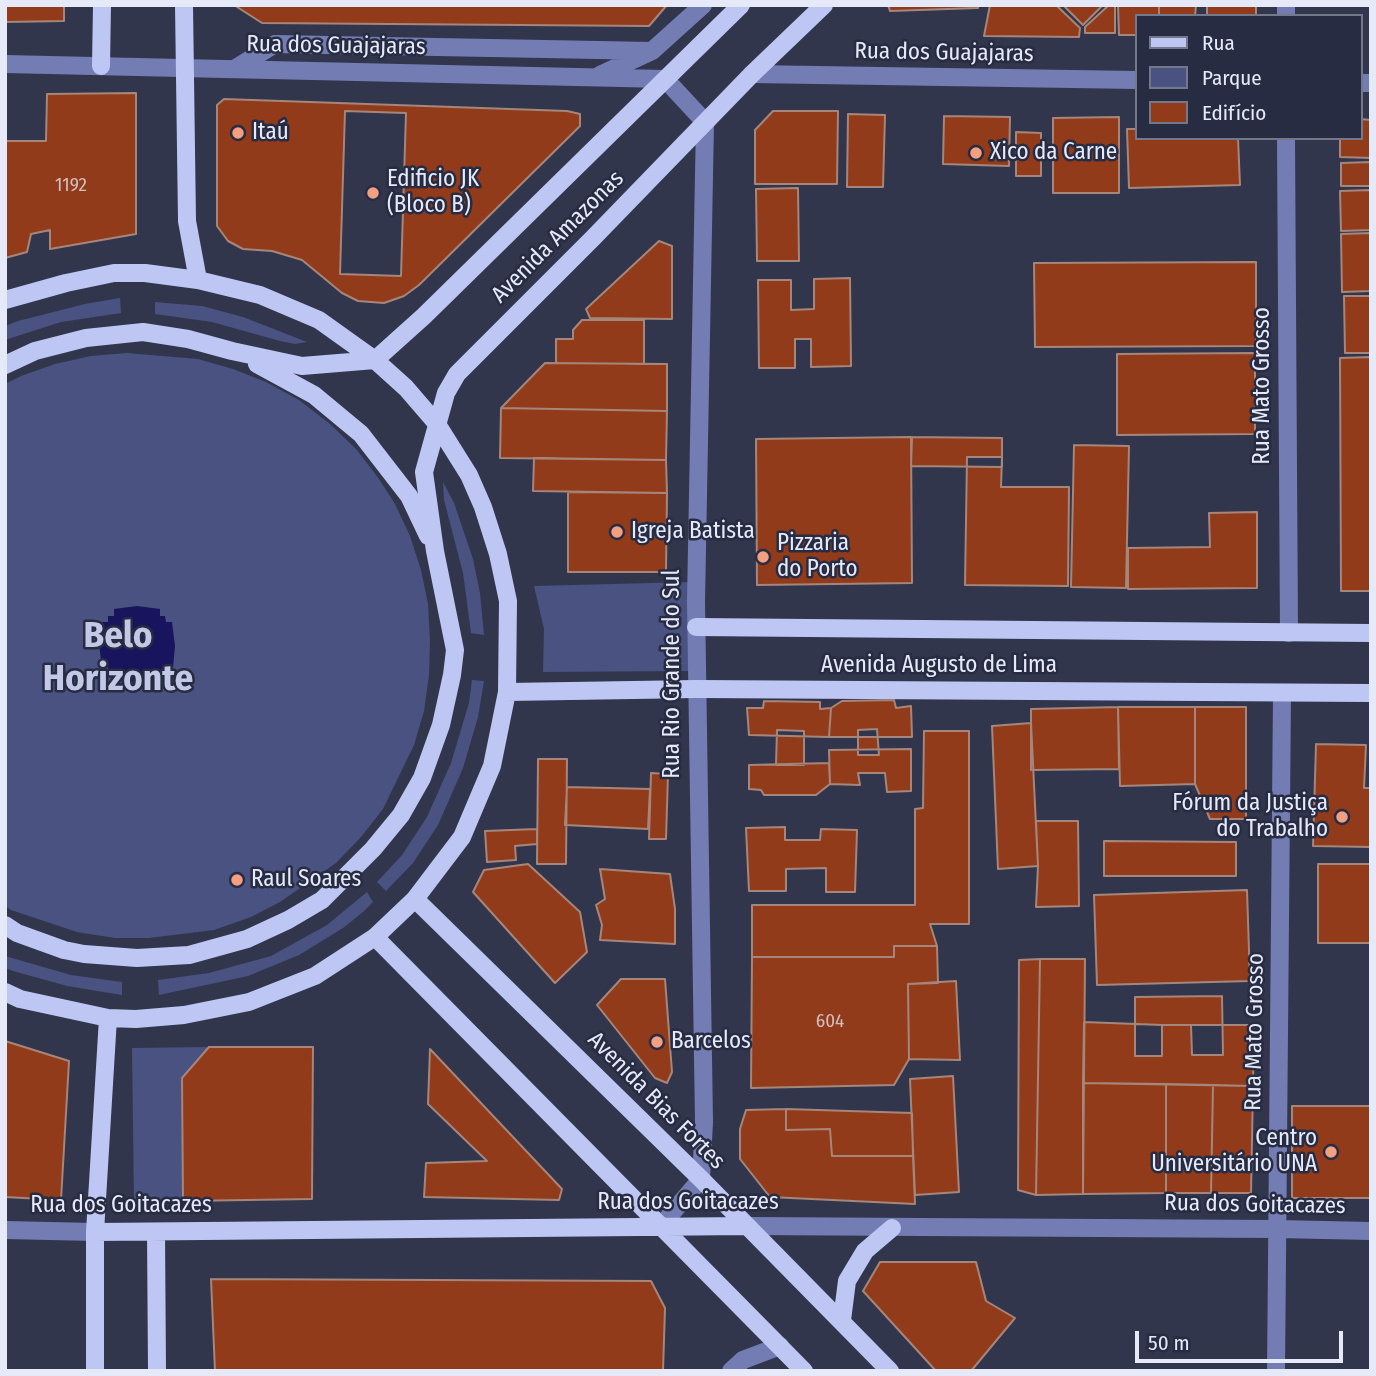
<!DOCTYPE html>
<html>
<head>
<meta charset="utf-8">
<style>
	body { margin:0 }
	#map { position:relative; width:1376px; height:1376px; overflow:hidden; background:#31364d; font-family:"Fira Sans Condensed",sans-serif }
	canvas { display:block }
	.frame { position:absolute; inset:0; border:7px solid #e5e9f8; pointer-events:none }
	.legend { position:absolute; left:1135px; top:14px; width:228px; height:126px; box-sizing:border-box; background:#272c43; border:2px solid #73788b; margin:0; padding:9px 12px; list-style:none; font-size:21px; color:#e5e9f8 }
	.legend li { display:flex; align-items:center; gap:14px; height:35px }
	.legend b { width:35px; border:2px solid #73788b }
	.scale { position:absolute; left:1135px; top:1331px; width:208px; height:32px; box-sizing:border-box; border:4px solid #e5e9f8; border-top:0; padding-left:9px; font-size:21px; line-height:24px; white-space:nowrap; color:#e5e9f8; -webkit-text-stroke:5px #272c43; paint-order:stroke }
</style>
</head>
<body>
<div id="map">
<canvas width="1376" height="1376"></canvas>
<div class="frame"></div>
<ul class="legend">
<li><b style="height:9px;background:#bec7f3"></b>Rua</li>
<li><b style="height:19px;background:#4a5281"></b>Parque</li>
<li><b style="height:19px;background:#923b1a"></b>Edifício</li>
</ul>
<div class="scale">50 m</div>
</div>
<script>
const g = document.querySelector('canvas').getContext('2d');
g.lineJoin = 'round';
function paint(path, color) { g.fillStyle = color; g.fill(path, 'evenodd'); }
const poly = rows => new Path2D(rows.map(r => 'M' + r).join(''));
function strokePath(path, color, width, dash) { g.strokeStyle = color; g.lineWidth = width; g.lineCap = dash ? 'butt' : 'round'; g.setLineDash(dash || []); g.stroke(path); }
function label(font, color, halo, rows, align = 'center') {
  g.font = font + ' "Fira Sans Condensed",sans-serif'; g.lineWidth = 5; g.setLineDash([]); g.textBaseline = 'middle'; g.strokeStyle = halo; g.fillStyle = color; for (const [text, x, y, turn = 0] of rows) {
    g.save(); g.translate(x, y); g.rotate((+turn || 0) * Math.PI / 180); g.textAlign = isNaN(turn) ? turn : align; if (halo) g.strokeText(text, 0, 0); g.fillText(text, 0, 0); g.restore();
  }
}
const green = poly([
	[120,298,121,313,61,322,5,340,5,326,18,321,85,304],
	[155,302,202,306,243,317,307,342,295,344,280,341,212,322,155,314],
	[127,353,198,359,233,369,266,382,299,400,330,424,357,450,379,479,395,504,410,536,421,570,428,604,430,641,429,675,424,711,414,745,383,809,361,837,336,863,280,902,251,917,214,930,149,938,115,938,77,932,11,910,5,906,5,384,21,376,55,364,91,356],
	[443,482,454,503,473,559,480,593,484,635,471,633,463,573,444,500],
	[692,582,689,671,543,672,544,629,534,586],
	[472,680,484,681,478,717,463,768,438,825,413,863,386,891,377,882,402,855,427,817,451,763,469,703],
	[367,892,373,902,363,912,343,928,299,955,248,976,159,995,158,980,209,973,271,956,327,925],
	[5,956,71,975,122,982,122,995,67,986,13,971,5,968],
	[209,1047,182,1078,183,1201,134,1202,132,1048]
]);
const water = poly([
	[137,606,160,609,160,616,165,616,166,622,172,622,175,646,173,668,166,668,165,674,158,674,158,679,136,682,114,680,115,674,108,674,108,667,102,667,99,645,102,622,108,622,108,616,114,616,114,609]
]);
const building = poly([
	[5,5,64,5,64,21,5,22,5,5],
	[234,5,667,5,649,26,262,23,234,5],
	[888,5,978,5,978,8,890,11,888,5],
	[990,5,1056,5,1080,28,1079,37,984,36,990,5],
	[1063,5,1103,5,1083,25,1063,5],
	[1109,5,1115,5,1115,33,1085,33,1085,27,1109,5],
	[1118,5,1159,5,1159,16,1136,16,1136,35,1119,35,1118,5],
	[1159,5,1196,5,1195,16,1159,16,1159,5],
	[1207,5,1256,5,1256,16,1207,16,1207,5],
	[136,93,136,234,50,249,50,230,31,234,27,252,5,258,5,141,46,141,47,94,136,93],
	[224,99,567,111,580,114,580,126,419,285,404,296,384,303,358,301,342,293,302,260,272,251,243,249,228,241,217,226,217,105,224,99],
	[345,111,406,113,401,276,340,274,345,111],
	[773,111,838,111,837,184,755,184,755,130,773,111],
	[848,114,885,115,883,187,847,187,848,114],
	[944,116,1010,117,1009,166,943,164,944,116],
	[1119,117,1119,193,1053,193,1053,118,1119,117],
	[1360,119,1371,120,1371,158,1340,157,1340,138,1360,138,1360,119],
	[1127,129,1136,129,1136,138,1238,138,1240,185,1129,188,1127,129],
	[1016,132,1041,133,1041,176,1016,176,1016,132],
	[1371,162,1371,186,1341,186,1341,163,1371,162],
	[798,188,799,261,757,261,756,189,798,188],
	[1371,190,1371,230,1341,231,1340,191,1371,190],
	[1371,233,1371,291,1342,292,1341,234,1371,233],
	[659,241,672,246,672,319,590,318,586,309,659,241],
	[1256,262,1256,346,1035,347,1034,263,1256,262],
	[850,278,851,366,811,367,811,339,795,339,795,368,759,368,758,280,791,280,791,310,814,309,814,279,850,278],
	[1344,296,1371,296,1371,353,1345,353,1344,296],
	[582,320,644,320,644,364,556,363,556,339,573,339,573,330,582,320],
	[1255,353,1255,434,1117,435,1117,354,1255,353],
	[1371,357,1371,591,1341,591,1340,358,1371,357],
	[545,363,667,364,667,411,501,408,545,363],
	[501,408,667,411,666,460,500,458,501,408],
	[911,437,912,583,757,585,756,439,911,437],
	[912,437,1002,438,1002,467,911,466,912,437],
	[1074,445,1129,446,1126,588,1071,587,1074,445],
	[967,457,1002,457,1001,487,1069,487,1068,586,965,585,967,457],
	[534,458,666,460,667,493,533,491,534,458],
	[568,492,667,493,666,572,568,572,568,492],
	[1257,512,1257,588,1128,589,1128,548,1210,547,1209,513,1257,512],
	[894,700,896,708,911,706,912,737,829,737,831,708,842,701,894,700],
	[764,701,820,702,820,709,831,708,829,737,749,735,747,708,763,708,764,701],
	[1118,707,1119,769,1031,770,1031,709,1118,707],
	[1118,707,1195,707,1195,784,1120,786,1118,707],
	[1195,707,1246,707,1246,819,1210,819,1195,784,1195,707],
	[1031,723,1038,866,998,869,992,726,1031,723],
	[877,729,879,755,858,755,858,730,877,729],
	[777,730,804,731,804,765,776,765,777,730],
	[924,731,969,731,969,924,930,924,937,946,894,946,894,957,752,957,752,905,915,905,915,809,923,808,924,731],
	[1316,744,1366,745,1364,788,1371,788,1371,847,1313,846,1316,744],
	[911,749,911,791,887,792,885,773,858,773,860,785,830,784,829,750,911,749],
	[538,759,567,759,566,864,537,864,538,759],
	[829,763,830,784,816,795,764,795,761,790,749,789,749,765,829,763],
	[651,773,668,774,666,839,649,839,651,773],
	[567,787,650,789,648,829,565,825,567,787],
	[1036,821,1078,821,1079,906,1036,907,1038,866,1036,821],
	[785,827,785,840,820,840,821,829,857,830,855,892,826,892,826,868,786,869,786,891,749,891,746,828,785,827],
	[537,829,537,844,515,846,516,860,487,862,485,831,537,829],
	[1104,841,1236,842,1236,876,1104,876,1104,841],
	[528,864,580,912,587,952,555,983,473,892,484,870,528,864],
	[1318,864,1371,864,1371,943,1318,943,1318,864],
	[600,869,670,874,675,909,675,944,600,940,602,925,596,905,605,899,600,869],
	[1247,890,1250,981,1097,985,1094,895,1247,890],
	[894,946,937,946,938,983,908,984,909,1059,894,1085,751,1088,752,957,894,957,894,946],
	[1040,959,1036,1195,1018,1190,1019,960,1040,959],
	[1040,959,1085,959,1083,1194,1036,1195,1040,959],
	[621,979,665,979,672,1072,667,1083,655,1078,597,1005,621,979],
	[956,981,960,1060,909,1059,908,984,956,981],
	[1222,996,1223,1055,1192,1055,1191,1025,1162,1025,1162,1056,1135,1056,1135,997,1222,996],
	[1084,1022,1162,1025,1254,1025,1253,1086,1083,1083,1084,1022],
	[5,1041,69,1061,61,1200,5,1197,5,1041],
	[209,1047,313,1047,312,1199,183,1201,182,1078,209,1047],
	[430,1049,562,1189,559,1200,424,1197,426,1163,487,1161,428,1104,430,1049],
	[953,1076,959,1192,915,1195,910,1079,953,1076],
	[1083,1083,1166,1084,1166,1193,1083,1194,1083,1083],
	[1166,1084,1213,1085,1211,1193,1166,1193,1166,1084],
	[1213,1085,1253,1086,1251,1193,1211,1193,1213,1085],
	[1292,1106,1371,1106,1371,1198,1292,1198,1292,1106],
	[786,1109,786,1130,830,1129,832,1156,913,1156,915,1204,770,1197,740,1159,740,1129,746,1110,786,1109],
	[786,1109,912,1113,913,1156,832,1156,830,1129,786,1130,786,1109],
	[880,1262,976,1262,986,1301,1015,1318,971,1371,936,1371,863,1291,880,1262],
	[211,1279,651,1281,665,1308,663,1371,215,1371,211,1279]
]);
const minor = poly([
	[1286,16,1286,5],
	[5,64,665,79,705,122,696,601,704,1122,701,1179,660,1227],
	[236,68,275,44,652,51],
	[752,74,1136,80],
	[600,75,652,51,703,5],
	[1360,83,1371,83],
	[1286,138,1289,633],
	[747,1226,1277,1229,1371,1231],
	[5,1230,95,1232],
	[731,1371,743,1360,780,1346],
	[1276,1371,1282,693]
]);
const major = poly([
	[184,5,187,221,198,280],
	[101,66,102,5],
	[5,300,66,283,114,273,145,273,198,280,260,295,319,320,375,360,406,388,437,424,469,475,483,507,498,554,508,601,507,692,492,766,462,837,415,899,375,937,315,976,249,1002,184,1015,136,1019,108,1018,20,999,5,992],
	[257,364,314,395,361,434,409,496,428,536],
	[5,365,35,351,86,338,143,332,188,339,232,351,302,366,375,360,424,316,741,5],
	[696,627,1371,633],
	[507,692,696,689,1371,693],
	[415,899,701,1179,890,1371],
	[5,925,17,933,64,950,84,954,137,958,189,955,247,939,288,920,322,900,373,849,401,815,422,778,441,725,452,675,455,650,435,551,424,472,446,393,457,374,593,238,752,74,824,5],
	[375,937,804,1371],
	[95,1232,747,1226],
	[156,1232,157,1371],
	[842,1320,847,1281,865,1251,892,1228],
	[95,1371,95,1232,108,1018]
]);
const markers = [
	[238,133,7,"#f39f82"],
	[976,153,7,"#f39f82"],
	[373,193,7,"#f39f82"],
	[617,532,7,"#f39f82"],
	[763,557,7,"#f39f82"],
	[1342,817,7,"#f39f82"],
	[237,880,7,"#f39f82"],
	[657,1042,7,"#f39f82"],
	[1331,1152,7,"#f39f82"]
];
const numberNames = [
	["1192",71,186],
	["604",830,1022]
];
const streetNames = [
	["Rua dos Guajajaras",336,46,1],
	["Rua dos Guajajaras",944,53,1],
	["Avenida Amazonas",558,237,-45],
	["Rua Mato Grosso",1263,386,-90],
	["Avenida Augusto de Lima",939,666],
	["Rua Rio Grande do Sul",673,674,-90],
	["Rua Mato Grosso",1255,1032,-89],
	["Avenida Bias Fortes",656,1101,45],
	["Rua dos Goitacazes",688,1203],
	["Rua dos Goitacazes",1255,1205,1],
	["Rua dos Goitacazes",121,1206]
];
const poiNames = [
	["Itaú",252,133],
	["Xico da Carne",990,153],
	["Edificio JK",387,180],
	["(Bloco B)",387,206],
	["Igreja Batista",631,532],
	["Pizzaria",777,544],
	["do Porto",777,570],
	["Fórum da Justiça",1328,804,"right"],
	["do Trabalho",1328,830,"right"],
	["Raul Soares",251,880],
	["Barcelos",671,1042],
	["Centro",1317,1139,"right"],
	["Universitário UNA",1317,1165,"right"]
];
const townNames = [
	["Belo",118,637],
	["Horizonte",118,680]
];
paint(green, '#4a5281');
paint(water, '#18145e');
paint(building, '#923b1a');
strokePath(building, '#a6867b', 2);
strokePath(minor, '#737db3', 18);
strokePath(major, '#bec7f3', 18);
for (const [x, y, r, color] of markers) { const dot = new Path2D(); dot.arc(x, y, r, 0, 2 * Math.PI); g.fillStyle = color; g.fill(dot); strokePath(dot, '#272c43', 2.5); }
label('19px', '#d0bec0', null, numberNames);
label('23px', '#e5e9f8', '#272c43', streetNames);
label('23px', '#e5e9f8', '#272c43', poiNames, 'left');
label('bold 37px', '#c2c8e6', '#272c43', townNames);
</script>
</body>
</html>
